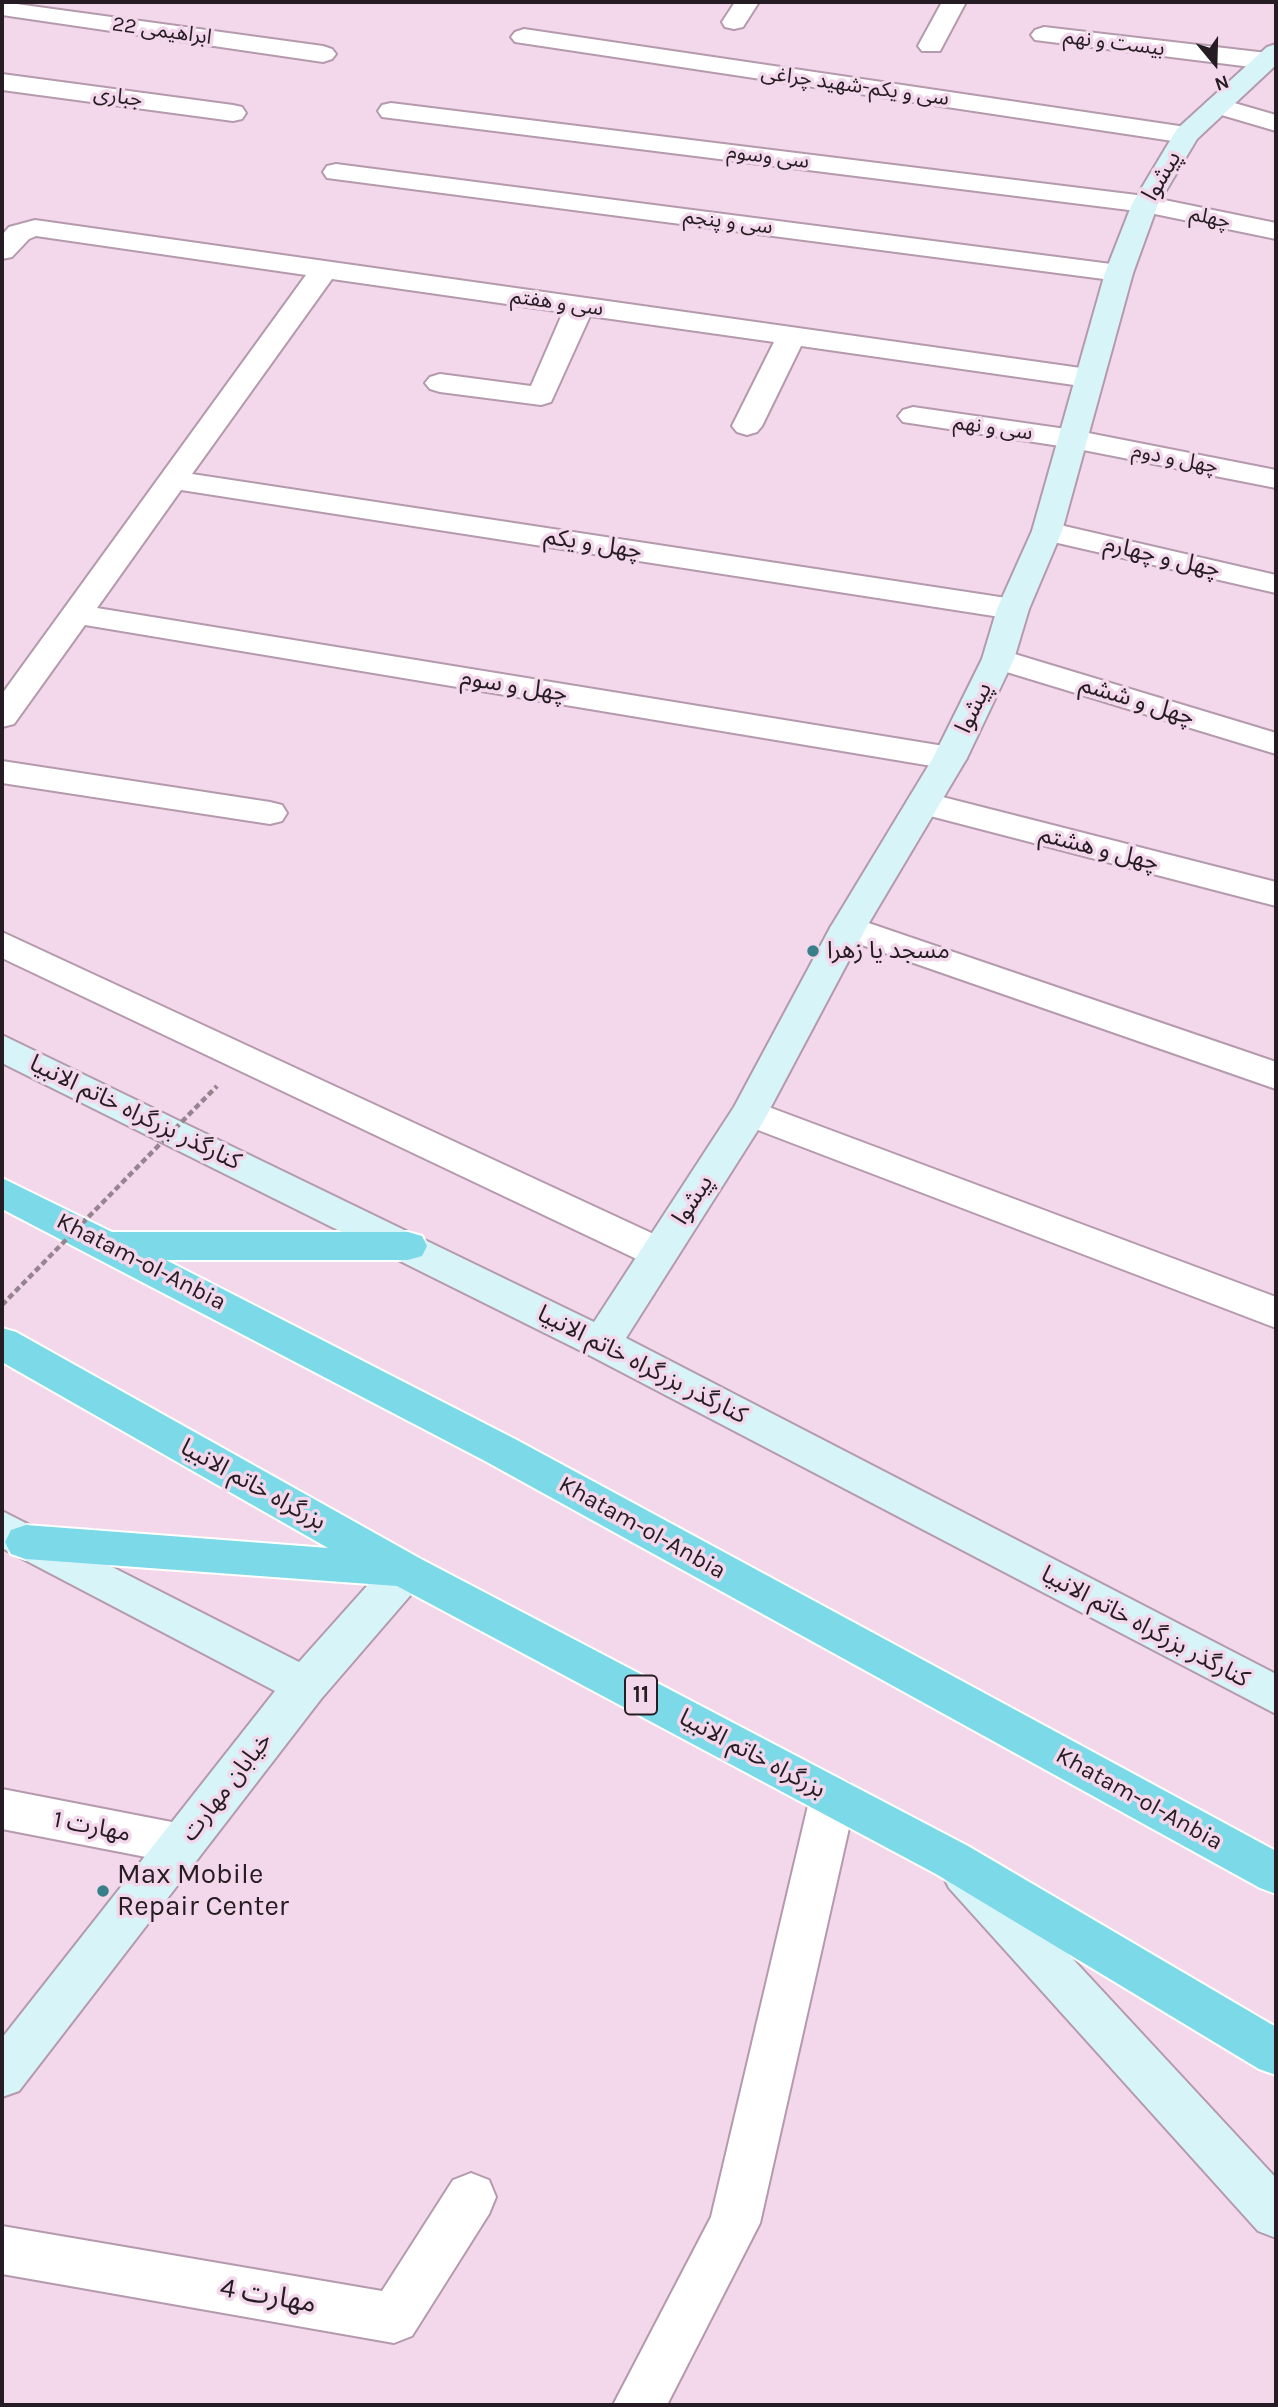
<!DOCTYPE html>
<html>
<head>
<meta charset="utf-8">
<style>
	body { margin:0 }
	#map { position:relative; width:1278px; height:2407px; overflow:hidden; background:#f3d8eb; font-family:Karla,sans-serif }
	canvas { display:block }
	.frame { position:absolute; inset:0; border:4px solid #261c23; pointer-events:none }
	.north { position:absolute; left:1180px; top:28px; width:70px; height:70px; -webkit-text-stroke:5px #f3d8eb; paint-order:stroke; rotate:161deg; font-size:19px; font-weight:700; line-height:28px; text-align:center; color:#261c23 }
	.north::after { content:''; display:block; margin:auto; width:24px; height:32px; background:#261c23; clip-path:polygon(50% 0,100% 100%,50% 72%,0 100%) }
</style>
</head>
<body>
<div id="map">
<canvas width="1278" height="2407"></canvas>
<div class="frame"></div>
<div class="north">N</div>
</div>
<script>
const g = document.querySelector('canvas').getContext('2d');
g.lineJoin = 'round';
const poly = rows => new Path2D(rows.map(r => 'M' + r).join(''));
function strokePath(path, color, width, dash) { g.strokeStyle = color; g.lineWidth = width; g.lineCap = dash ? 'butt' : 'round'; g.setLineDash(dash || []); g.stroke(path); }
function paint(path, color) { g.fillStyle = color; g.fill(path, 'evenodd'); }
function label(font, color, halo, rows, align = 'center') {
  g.font = font + ' Karla,"Noto Sans Arabic",sans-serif'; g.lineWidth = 7; g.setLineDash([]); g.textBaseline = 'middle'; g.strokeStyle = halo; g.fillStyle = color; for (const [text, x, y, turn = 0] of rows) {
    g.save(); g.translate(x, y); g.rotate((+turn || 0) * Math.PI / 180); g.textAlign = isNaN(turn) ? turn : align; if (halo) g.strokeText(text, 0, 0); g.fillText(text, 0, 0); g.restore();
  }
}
const street = poly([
	[2,2,323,46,332,49,336,54,332,59,323,62,2,15,2,2],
	[735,2,759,2,743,27,734,29,725,27,722,22,735,2],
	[942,2,966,2,940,51,922,51,918,46,942,2],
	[1044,27,1267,53,1276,56,1276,66,1267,69,1035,40,1031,35,1035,30,1044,27],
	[524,29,1186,127,1195,129,1199,135,1195,141,1186,143,515,42,511,37,515,32,524,29],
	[2,74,233,105,242,107,246,113,242,119,233,121,2,90,2,74],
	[1217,98,1276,115,1276,131,1208,111,1204,106,1208,101,1217,98],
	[391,103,1145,196,1276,223,1276,239,1145,212,382,117,378,111,382,105,391,103],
	[336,164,1119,265,1129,267,1133,273,1129,279,1119,281,327,178,323,172,327,166,336,164],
	[35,220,1088,369,1098,372,1103,378,1098,384,1088,387,801,346,762,426,757,432,747,435,737,432,732,426,774,342,590,316,551,402,541,405,440,392,430,389,425,383,430,377,440,374,531,386,563,312,332,279,192,474,1013,599,1024,602,1029,609,1024,616,1013,619,181,490,97,608,950,747,962,751,967,758,962,765,950,769,85,625,14,724,2,727,2,694,306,275,36,236,29,239,12,257,2,259,2,235,9,227,35,220],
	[913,407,1073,430,1276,470,1276,488,1073,448,903,422,898,416,903,410,913,407],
	[1047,522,1276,575,1276,593,1036,538,1032,531,1036,524,1047,522],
	[998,649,1276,733,1276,754,987,666,982,659,987,652,998,649],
	[2,761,270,802,282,805,287,813,282,821,270,824,2,783,2,761],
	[923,792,1276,882,1276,906,911,811,906,803,911,795,923,792],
	[848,916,1276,1062,1276,1089,836,936,830,928,836,920,848,916],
	[2,932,673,1243,679,1253,673,1263,659,1267,645,1263,2,958,2,932],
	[750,1100,1276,1297,1276,1328,737,1122,731,1113,737,1104,750,1100],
	[833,1777,849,1783,856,1797,760,2223,667,2405,613,2405,711,2217,810,1797,817,1783,833,1777],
	[2,1789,182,1824,198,1830,205,1844,198,1858,182,1864,2,1829,2,1789],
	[471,2173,489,2180,496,2197,489,2214,412,2336,394,2343,2,2274,2,2226,382,2291,453,2180,471,2173]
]);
const secondary = poly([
	[1276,44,1276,65,1197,139,1158,204,1133,273,1062,531,1029,609,1014,659,967,758,866,928,763,1122,626,1338,1276,1674,1276,1714,587,1354,2,1063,2,1035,594,1322,734,1107,830,928,933,758,982,659,997,609,1032,531,1105,273,1132,204,1177,129,1267,47,1276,44],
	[2,1511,299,1662,391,1559,406,1554,421,1559,427,1571,421,1583,321,1699,19,2091,2,2097,2,2038,275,1691,2,1548,2,1511],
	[965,1854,981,1860,1276,2178,1276,2238,1258,2231,949,1888,942,1874,949,1860,965,1854]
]);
const highway = poly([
	[2,1178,112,1232,408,1232,422,1236,427,1246,422,1256,408,1260,166,1260,515,1439,1276,1851,1276,1894,1260,1888,485,1461,2,1209,2,1178],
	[2,1328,16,1332,421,1559,968,1846,1276,2027,1276,2075,1259,2069,936,1874,397,1586,26,1559,11,1554,5,1542,11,1530,26,1525,328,1548,2,1362,2,1328]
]);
const pathBridge = poly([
	[2,1305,217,1086]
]);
const markers = [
	[813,951,7,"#397f8a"],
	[103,1891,7,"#397f8a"]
];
const farStreetnames = [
	["ابراهیمی 22",162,31,8],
	["بیست و نهم",1114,43,7],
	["سی و یکم-شهید چراغی",855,86,8],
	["جباری",118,97,8],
	["سی وسوم",768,157,7],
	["چهلم",1210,218,12],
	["سی و پنجم",728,222,7],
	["سی و هفتم",557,303,8],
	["سی و نهم",993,428,8],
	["چهل و دوم",1175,459,11]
];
const shields = [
	[641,1695,32]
];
const shieldNames = [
	["11",641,1695]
];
const streetNames = [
	["پیشوا",1162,176,-60],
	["چهل و یکم",593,544,9],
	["چهل و چهارم",1162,557,13],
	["چهل و سوم",514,686,9],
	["چهل و ششم",1137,701,17],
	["پیشوا",974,708,-64],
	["چهل و هشتم",1099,849,14],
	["کنارگذر بزرگراه خاتم الانبیا",135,1113,26],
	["پیشوا",693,1200,-57],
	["Khatam-ol-Anbia",141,1262,27],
	["کنارگذر بزرگراه خاتم الانبیا",642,1365,27],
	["بزرگراه خاتم الانبیا",253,1485,29],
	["Khatam-ol-Anbia",642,1528,29],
	["کنارگذر بزرگراه خاتم الانبیا",1145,1627,28],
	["بزرگراه خاتم الانبیا",752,1754,28],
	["خیابان مهارت",227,1787,-52],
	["Khatam-ol-Anbia",1139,1799,29],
	["مهارت 1",92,1827,11]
];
const poiNames = [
	["مسجد یا زهرا",827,951]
];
const nearPoinames = [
	["Max Mobile",117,1875],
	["Repair Center",117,1907]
];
const nearStreetnames = [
	["مهارت 4",268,2296,10]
];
strokePath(street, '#b49aac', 4);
strokePath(secondary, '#b49aac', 4);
strokePath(highway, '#fff', 4);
paint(street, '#fff');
paint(secondary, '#d7f4f8');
paint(highway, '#7bd9e8');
strokePath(pathBridge, '#978491', 4.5, [6, 3.5]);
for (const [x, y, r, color] of markers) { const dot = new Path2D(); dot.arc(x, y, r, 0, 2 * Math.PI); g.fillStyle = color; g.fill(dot); strokePath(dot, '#f3d8eb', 2.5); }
label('21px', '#261c23', '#f3d8eb', farStreetnames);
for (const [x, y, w] of shields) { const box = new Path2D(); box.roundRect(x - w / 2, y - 19.5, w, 39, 5); g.fillStyle = '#f3d8eb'; g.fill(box); strokePath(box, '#261c23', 2); }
label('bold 23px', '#261c23', null, shieldNames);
label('24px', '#261c23', '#f3d8eb', streetNames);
label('24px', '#261c23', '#f3d8eb', poiNames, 'left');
label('28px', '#261c23', '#f3d8eb', nearPoinames, 'left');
label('28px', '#261c23', '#f3d8eb', nearStreetnames);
</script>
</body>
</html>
